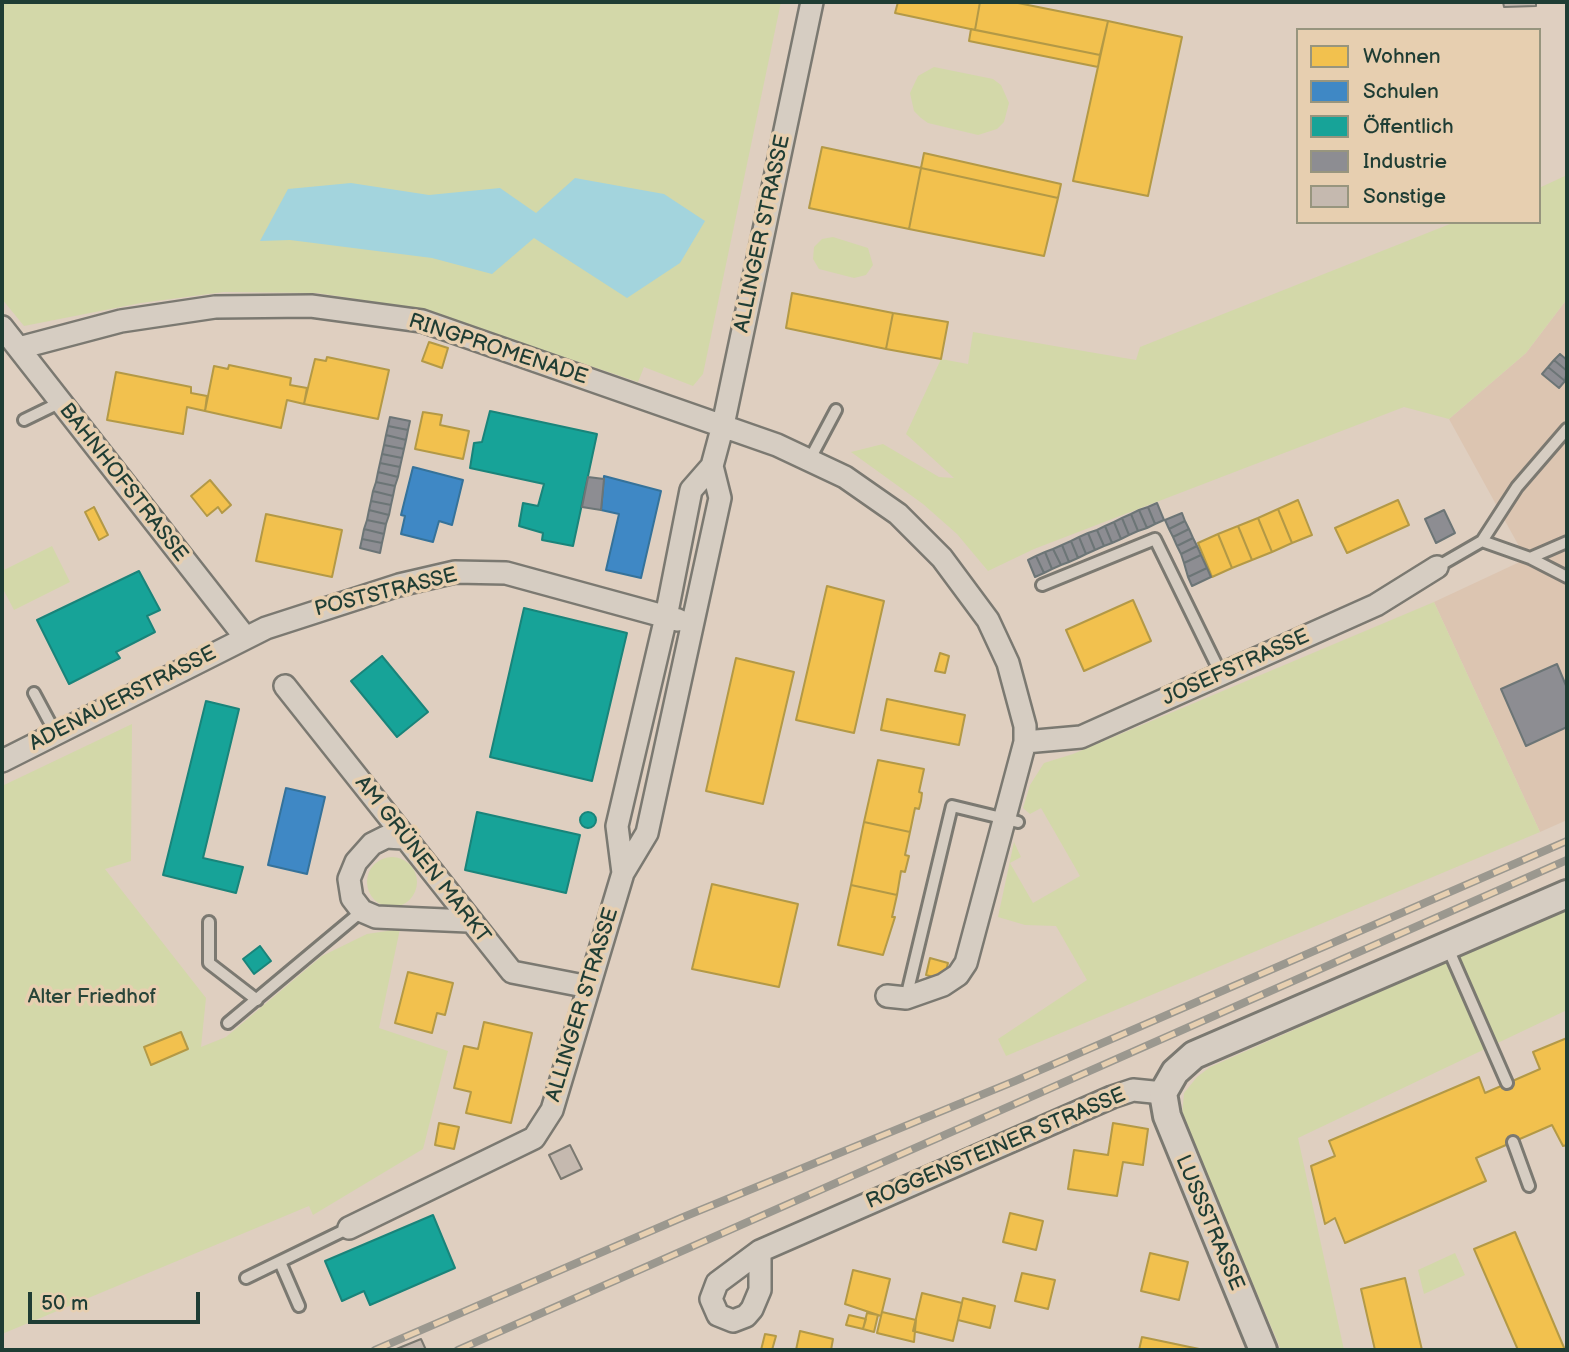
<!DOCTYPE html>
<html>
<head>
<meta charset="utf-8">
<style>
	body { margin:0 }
	#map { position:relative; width:1569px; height:1352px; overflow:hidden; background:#dfcfc0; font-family:"Balsamiq Sans",sans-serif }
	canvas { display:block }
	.frame { position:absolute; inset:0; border:4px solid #1f3d34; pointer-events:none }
	.legend { position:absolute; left:1296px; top:28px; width:245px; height:196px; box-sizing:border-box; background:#e7cfb0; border:2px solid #97957e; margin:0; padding:9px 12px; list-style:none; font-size:21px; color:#1f3d34 }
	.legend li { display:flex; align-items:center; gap:14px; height:35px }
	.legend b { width:35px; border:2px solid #97957e }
	.scale { position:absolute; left:28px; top:1292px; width:172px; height:32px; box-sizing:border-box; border:4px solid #1f3d34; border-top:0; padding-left:9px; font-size:21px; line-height:24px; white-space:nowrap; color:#1f3d34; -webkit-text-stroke:5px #e7cfb0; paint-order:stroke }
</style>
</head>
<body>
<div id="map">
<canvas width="1569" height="1352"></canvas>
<div class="frame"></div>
<ul class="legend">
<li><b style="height:19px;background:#f2c14e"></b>Wohnen</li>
<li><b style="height:19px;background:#3f88c5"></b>Schulen</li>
<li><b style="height:19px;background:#17a398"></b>Öffentlich</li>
<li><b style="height:19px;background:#8d8d92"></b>Industrie</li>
<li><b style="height:19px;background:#c5b9af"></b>Sonstige</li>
</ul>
<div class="scale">50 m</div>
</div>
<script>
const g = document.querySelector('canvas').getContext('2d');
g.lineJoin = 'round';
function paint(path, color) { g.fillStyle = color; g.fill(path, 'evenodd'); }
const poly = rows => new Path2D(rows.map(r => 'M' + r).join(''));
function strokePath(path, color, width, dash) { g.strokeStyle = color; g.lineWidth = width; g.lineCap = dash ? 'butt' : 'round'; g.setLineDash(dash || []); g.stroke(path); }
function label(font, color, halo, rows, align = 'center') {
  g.font = font + ' "Balsamiq Sans",sans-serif'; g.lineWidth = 7; g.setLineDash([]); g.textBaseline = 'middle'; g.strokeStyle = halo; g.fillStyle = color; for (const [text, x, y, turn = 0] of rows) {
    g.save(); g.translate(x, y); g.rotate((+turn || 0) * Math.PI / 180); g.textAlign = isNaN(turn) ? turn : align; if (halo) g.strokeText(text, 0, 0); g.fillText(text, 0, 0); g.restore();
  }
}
const built = poly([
	[1567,299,1567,820,1540,832,1434,602,1526,559,1449,419,1526,353]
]);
const green = poly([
	[2,2,781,2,703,374,693,386,644,367,638,382,421,309,317,293,224,292,141,303,24,326,2,299],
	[934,67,993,79,1001,85,1009,103,1004,122,997,129,978,135,928,123,921,118,914,111,910,93,918,76],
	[1567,175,1567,299,1526,353,1449,419,1404,407,1034,549,988,571,957,534,923,504,851,452,883,444,939,477,954,478,906,434,941,359,968,364,973,332,1136,360,1140,347,1455,222,1539,222,1539,188],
	[833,237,868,248,873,265,866,275,854,278,819,269,813,259,814,247,822,239],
	[52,546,70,582,14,610,2,587,2,571],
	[1434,602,1540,832,1006,1056,998,1039,1087,980,1056,926,1025,925,998,917,1014,842,1021,857,1010,863,1033,903,1080,876,1041,808,1030,814,1023,808,1030,785,1044,763,1073,754],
	[132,724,131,861,105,869,206,998,201,1047,226,1037,322,956,367,934,400,929,379,1028,448,1051,423,1149,313,1215,309,1206,2,1334,2,786],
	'367 882a25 25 0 1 1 50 0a25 25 0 1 1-50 0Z',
	[1567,909,1567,1010,1298,1138,1344,1350,1281,1350,1182,1116,1184,1093,1197,1077,1210,1067],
	[1455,1253,1465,1275,1424,1294,1418,1270]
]);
const water = poly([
	[575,178,664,194,705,221,680,263,627,298,534,238,492,274,432,258,290,240,260,241,288,189,351,183,429,195,500,188,536,213]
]);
const homes = poly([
	[898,2,980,2,975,30,895,13,898,2],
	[980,2,1013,2,1108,21,1100,55,975,30,980,2],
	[1108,21,1182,37,1148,196,1073,181,1108,21],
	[971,29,1100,55,1098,67,969,41,971,29],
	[822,147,921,168,909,229,809,208,822,147],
	[924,153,1061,184,1058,198,921,168,924,153],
	[921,168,1058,198,1044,256,909,229,921,168],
	[792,293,893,313,886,349,786,328,792,293],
	[893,313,948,322,941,359,886,349,893,313],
	[429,342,448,348,442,368,422,361,429,342],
	[327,357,389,370,378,419,304,404,315,359,326,361,327,357],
	[229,365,291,378,290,385,307,388,304,404,287,400,281,428,205,411,214,366,228,369,229,365],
	[116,372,191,387,191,393,207,396,205,411,187,407,183,434,107,420,116,372],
	[423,412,442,415,440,425,469,431,463,459,415,449,423,412],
	[210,480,231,505,222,513,218,507,207,516,191,496,210,480],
	[1298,500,1312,535,1292,543,1278,509,1298,500],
	[1398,500,1409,525,1347,553,1335,528,1398,500],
	[94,507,108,535,99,540,85,512,94,507],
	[1278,509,1292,543,1272,552,1258,518,1278,509],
	[266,514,342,530,332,577,256,561,266,514],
	[1258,518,1272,552,1252,560,1238,526,1258,518],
	[1238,526,1252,560,1232,568,1218,534,1238,526],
	[1218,534,1232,568,1212,577,1198,543,1218,534],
	[827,586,884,601,854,733,796,720,827,586],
	[1133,600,1151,641,1084,671,1066,630,1133,600],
	[940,653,949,656,945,673,935,671,940,653],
	[736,658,794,672,763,804,706,791,736,658],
	[887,699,965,715,959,745,881,730,887,699],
	[878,760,924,769,919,792,922,793,921,801,919,809,915,808,910,832,864,822,878,760],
	[864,822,910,832,905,855,909,856,905,872,901,871,897,895,851,885,864,822],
	[712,884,798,904,779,987,692,969,712,884],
	[851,885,897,895,892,917,895,917,883,955,838,945,851,885],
	[930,958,948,963,944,980,926,975,930,958],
	[408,972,453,983,445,1015,437,1013,432,1033,395,1023,408,972],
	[484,1022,532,1033,511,1123,466,1113,471,1092,454,1088,464,1046,478,1049,484,1022],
	[181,1032,188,1049,151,1065,144,1047,181,1032],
	[1567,1038,1567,1145,1563,1146,1552,1125,1476,1158,1486,1181,1345,1243,1335,1218,1325,1224,1311,1166,1335,1156,1329,1141,1479,1077,1485,1093,1540,1069,1533,1052,1567,1038],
	[439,1123,459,1127,454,1149,435,1145,439,1123],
	[1113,1123,1148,1129,1143,1165,1123,1162,1117,1196,1068,1189,1074,1150,1108,1155,1113,1123],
	[1010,1213,1043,1221,1036,1250,1003,1242,1010,1213],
	[1515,1232,1565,1350,1518,1350,1474,1249,1515,1232],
	[1150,1253,1188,1262,1179,1300,1141,1291,1150,1253],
	[853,1270,890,1279,881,1316,845,1304,853,1270],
	[1022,1273,1055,1280,1048,1309,1015,1301,1022,1273],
	[1405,1278,1422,1350,1375,1350,1361,1289,1405,1278],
	[922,1293,962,1303,953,1341,913,1331,922,1293],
	[963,1298,995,1306,990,1328,958,1320,963,1298],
	[882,1312,916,1320,914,1342,877,1333,882,1312],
	[867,1313,878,1315,874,1332,863,1329,867,1313],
	[849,1315,866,1319,863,1329,846,1325,849,1315],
	[800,1331,833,1339,831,1350,796,1350,800,1331],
	[765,1334,776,1336,772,1350,761,1350,765,1334],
	[1142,1337,1204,1350,1139,1350,1142,1337]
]);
const schools = poly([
	[413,467,463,480,452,525,439,521,433,542,401,534,405,516,401,515,413,467],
	[604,476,661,491,641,578,606,570,619,514,601,510,604,476],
	[286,788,325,797,307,874,268,865,286,788]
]);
const public = poly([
	[490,411,597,434,573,546,542,540,543,533,519,526,523,503,538,506,544,484,470,468,474,443,482,442,490,411],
	[139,571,160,610,147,616,155,632,116,652,120,658,69,684,37,620,139,571],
	[524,608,627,633,592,781,490,757,524,608],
	[382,656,428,712,397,737,351,681,382,656],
	[206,701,239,709,203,858,243,867,236,893,163,875,206,701],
	'580 820a8 8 0 1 1 16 0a8 8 0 1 1-16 0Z',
	[477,812,580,835,566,893,465,870,477,812],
	[260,946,271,961,254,974,243,959,260,946],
	[433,1215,455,1268,370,1305,364,1291,342,1301,325,1261,433,1215]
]);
const industry = poly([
	[1560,354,1567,360,1567,371,1554,360,1560,354],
	[1554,360,1567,371,1565,381,1548,367,1554,360],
	[1548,367,1565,381,1559,388,1542,374,1548,367],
	[390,417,410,421,408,430,388,426,390,417],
	[388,426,408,430,406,440,386,435,388,426],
	[386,435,406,440,404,449,384,445,386,435],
	[384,445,404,449,402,458,382,454,384,445],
	[382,454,402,458,400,467,380,463,382,454],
	[380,463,400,467,398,477,378,472,380,463],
	[378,472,398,477,395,486,376,482,378,472],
	[588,477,604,479,601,510,582,507,588,477],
	[376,482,395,486,393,496,373,491,376,482],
	[373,491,393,496,391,505,371,501,373,491],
	[371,501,391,505,389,515,369,510,371,501],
	[1157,503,1164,520,1155,524,1148,507,1157,503],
	[1148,507,1155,524,1147,528,1139,510,1148,507],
	[369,510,389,515,386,524,367,520,369,510],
	[1139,510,1147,528,1138,531,1131,514,1139,510],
	[1444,510,1455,533,1436,543,1425,519,1444,510],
	[1182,513,1185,521,1169,529,1165,520,1182,513],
	[1131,514,1138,531,1129,535,1122,518,1131,514],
	[1122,518,1129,535,1121,539,1114,522,1122,518],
	[367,520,386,524,384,534,364,529,367,520],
	[1185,521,1189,529,1173,537,1169,529,1185,521],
	[1114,522,1121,539,1112,543,1105,526,1114,522],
	[1105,526,1112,543,1104,546,1097,530,1105,526],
	[364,529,384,534,382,543,362,539,364,529],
	[1189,529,1193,538,1177,546,1173,537,1189,529],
	[1097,530,1104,546,1095,550,1088,533,1097,530],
	[1088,533,1095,550,1086,554,1079,537,1088,533],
	[1079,537,1086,554,1078,558,1071,541,1079,537],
	[1193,538,1197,546,1181,554,1177,546,1193,538],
	[362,539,382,543,380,553,360,548,362,539],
	[1071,541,1078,558,1069,562,1062,545,1071,541],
	[1062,545,1069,562,1061,565,1053,549,1062,545],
	[1197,546,1201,555,1184,563,1181,554,1197,546],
	[1053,549,1061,565,1052,569,1045,552,1053,549],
	[1045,552,1052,569,1044,573,1036,556,1045,552],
	[1201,555,1207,568,1188,577,1184,563,1201,555],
	[1036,556,1044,573,1035,577,1028,560,1036,556],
	[1207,568,1211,577,1192,586,1188,577,1207,568],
	[1557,664,1567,688,1567,727,1526,746,1501,689,1557,664]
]);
const building = poly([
	[1503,2,1536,2,1536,6,1504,7,1503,2],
	[570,1145,582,1169,561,1179,549,1155,570,1145],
	[421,1339,426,1350,394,1350,421,1339]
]);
const service = poly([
	[24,420,59,403],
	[810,459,836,410],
	[1482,541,1530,558,1567,577],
	[1530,558,1567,542],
	[1437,567,1482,541,1517,487,1567,429],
	[1042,585,1155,539,1222,676],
	[34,693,56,734],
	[209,922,209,963,257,1000],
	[1447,946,1507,1083],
	[906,998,952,806,1018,822],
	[228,1023,362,911],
	[1513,1142,1529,1186],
	[280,1262,299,1306],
	[246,1278,349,1228]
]);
const minor = poly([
	[2,327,245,637],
	[19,348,121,321,215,307,311,306,422,321,777,445,845,477,898,514,942,558,988,620,1008,663,1025,726,1025,742,966,963,958,975,943,985,906,998,887,996],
	[285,686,512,972,589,987],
	[1025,742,1081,737,1376,605,1437,567],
	[2,761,266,628,399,585,455,572,506,573,678,620],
	[403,838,386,837,372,844,356,862,349,879,352,898,362,911,376,917,468,921],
	[623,873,617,826,666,617,691,490,712,466,723,425,812,2],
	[349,1228,534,1138,552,1110,623,873,647,833,720,498,712,466],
	[760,1251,760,1290,752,1309,746,1316,733,1321,718,1315,711,1299,717,1283,760,1251,1112,1097,1133,1090,1163,1093]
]);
const tertiary = poly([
	[1263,1350,1167,1116,1163,1093,1175,1072,1194,1055,1567,894]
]);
const rail = poly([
	[375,1350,681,1218,1015,1081,1567,841],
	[458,1350,1567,860]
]);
const streetNames = [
	["ALLINGER STRASSE",763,234,-78],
	["RINGPROMENADE",498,350,18],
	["BAHNHOFSTRASSE",123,483,52],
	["POSTSTRASSE",386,593,-14],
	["JOSEFSTRASSE",1236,668,-24],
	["ADENAUERSTRASSE",123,699,-27],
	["AM GRÜNEN MARKT",422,860,52],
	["ALLINGER STRASSE",583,1005,-73],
	["ROGGENSTEINER STRASSE",996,1149,-23],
	["LUSSSTRASSE",1209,1223,67]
];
const parkNames = [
	["Alter Friedhof",92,998]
];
paint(built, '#dcc5b1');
paint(green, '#d3d8a9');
paint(water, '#a3d4dd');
paint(homes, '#f2c14e');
strokePath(homes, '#b39946', 2);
paint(schools, '#3f88c5');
strokePath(schools, '#35729a', 2);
paint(public, '#17a398');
strokePath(public, '#19847a', 2);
paint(industry, '#8d8d92');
strokePath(industry, '#6c7576', 2);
paint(building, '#c5b9af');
strokePath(building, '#7b7971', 2);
strokePath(service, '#7b7971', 16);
strokePath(minor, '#7b7971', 26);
strokePath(tertiary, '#7b7971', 32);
strokePath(service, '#d6cdc2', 10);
strokePath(minor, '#d6cdc2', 21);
strokePath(tertiary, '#d6cdc2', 26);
strokePath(rail, '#9b988f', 8);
strokePath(rail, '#e7cfb0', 5, [16]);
label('21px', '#1f3d34', '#e7cfb0', streetNames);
label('21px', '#284539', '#e7cfb0', parkNames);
</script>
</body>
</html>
